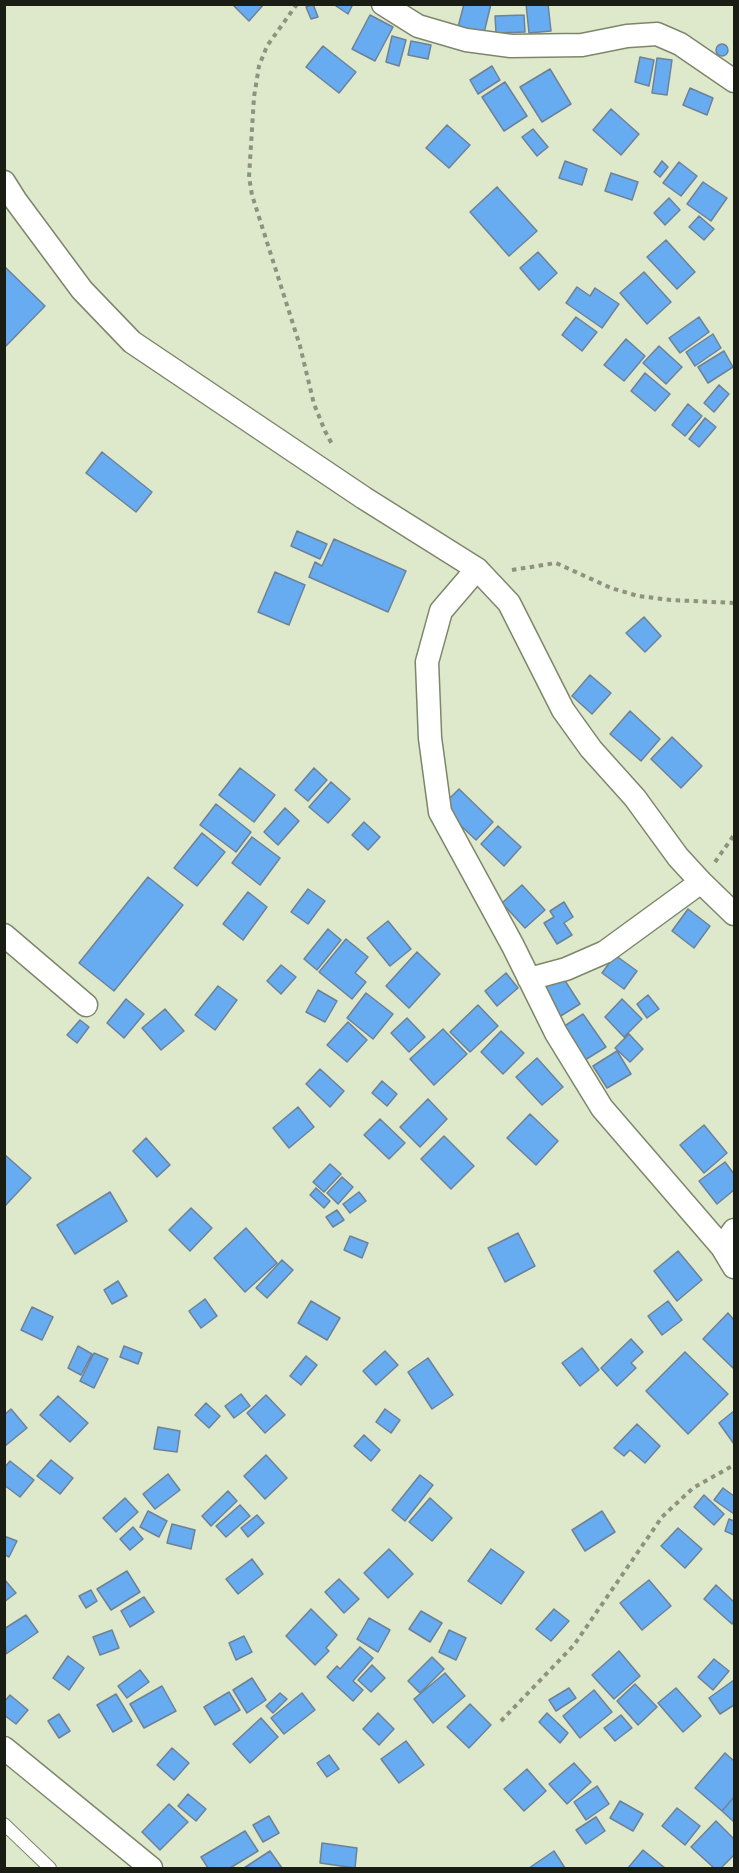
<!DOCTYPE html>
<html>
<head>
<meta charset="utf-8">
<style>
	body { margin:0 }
	#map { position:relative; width:739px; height:1873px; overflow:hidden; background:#dee9cb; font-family:"Exo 2",sans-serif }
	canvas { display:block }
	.frame { position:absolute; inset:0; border:6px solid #1a1d13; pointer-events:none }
</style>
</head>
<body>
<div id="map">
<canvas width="739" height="1873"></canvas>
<div class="frame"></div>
</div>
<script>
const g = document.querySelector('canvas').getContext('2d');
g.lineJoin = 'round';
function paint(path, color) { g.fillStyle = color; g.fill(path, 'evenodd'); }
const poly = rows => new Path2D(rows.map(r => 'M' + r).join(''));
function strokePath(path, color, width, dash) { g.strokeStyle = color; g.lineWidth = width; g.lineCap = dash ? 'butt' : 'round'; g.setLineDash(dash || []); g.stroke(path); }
const building = poly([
	[232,4,264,4,249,21,232,4],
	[313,4,318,17,311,19,306,7,313,4],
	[333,4,353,4,348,14,333,4],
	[464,4,491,4,483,37,457,31,464,4],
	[526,4,548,4,551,31,529,33,526,4],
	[370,15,393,27,375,61,352,49,370,15],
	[524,15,525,32,496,33,495,16,524,15],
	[392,36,406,40,399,66,386,62,392,36],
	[411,41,431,45,428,59,408,55,411,41],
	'716 50a6 6 0 1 1 12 0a6 6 0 1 1-12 0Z',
	[323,46,356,72,339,93,306,67,323,46],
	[640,57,654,60,649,86,635,82,640,57],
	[657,58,672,60,667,95,652,93,657,58],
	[492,66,500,80,478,94,470,80,492,66],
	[550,69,571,104,542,122,520,87,550,69],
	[505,82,527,116,504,131,482,97,505,82],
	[690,88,713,98,707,115,683,105,690,88],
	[611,109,639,134,621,155,593,130,611,109],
	[447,125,470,145,449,168,426,148,447,125],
	[533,129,548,147,537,156,522,137,533,129],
	[565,161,587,169,582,185,559,178,565,161],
	[662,161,668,167,660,177,654,172,662,161],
	[679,162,697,176,681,196,663,183,679,162],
	[611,173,638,182,632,200,605,191,611,173],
	[703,182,727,198,711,221,687,204,703,182],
	[497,187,537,231,509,256,470,212,497,187],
	[669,198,680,210,665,225,654,213,669,198],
	[699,216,714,229,704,240,689,227,699,216],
	[666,240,695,272,677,289,647,257,666,240],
	[538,252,557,273,539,290,520,268,538,252],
	[4,266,45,306,4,348,4,266],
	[644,272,671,302,647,324,620,293,644,272],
	[577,287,590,296,595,288,619,304,602,328,566,303,577,287],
	[576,317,597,332,582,351,562,335,576,317],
	[699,317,709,332,680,353,669,338,699,317],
	[713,334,721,348,695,366,686,352,713,334],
	[626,339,645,356,624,381,604,365,626,339],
	[659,346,682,367,666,384,643,363,659,346],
	[724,351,733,367,708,383,698,367,724,351],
	[645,373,670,394,655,411,631,391,645,373],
	[719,385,729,394,714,412,704,403,719,385],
	[688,404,702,416,685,436,672,425,688,404],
	[705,418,716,427,699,447,689,439,705,418],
	[102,452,152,492,136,512,86,473,102,452],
	[297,531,327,544,320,559,291,546,297,531],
	[334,539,406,571,388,612,309,577,315,562,322,566,334,539],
	[275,572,305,585,289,625,258,612,275,572],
	[644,617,661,636,645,652,626,633,644,617],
	[590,675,611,693,592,714,572,696,590,675],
	[630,711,660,739,641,761,610,734,630,711],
	[672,737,702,766,681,788,651,759,672,737],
	[240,768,275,795,254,822,219,795,240,768],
	[314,768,327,780,308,801,295,790,314,768],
	[331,782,350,799,328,823,309,807,331,782],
	[459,789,493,822,476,840,441,807,459,789],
	[216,804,251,832,236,852,200,825,216,804],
	[285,808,299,821,278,845,264,832,285,808],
	[364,822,380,837,368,850,352,835,364,822],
	[498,826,521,847,504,866,481,844,498,826],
	[202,833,225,852,197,886,174,868,202,833],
	[252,837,280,858,260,885,232,863,252,837],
	[148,877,183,905,114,991,79,963,148,877],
	[522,885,545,910,525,928,502,903,522,885],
	[308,889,325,901,308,924,291,912,308,889],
	[248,892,267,907,243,940,223,924,248,892],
	[564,902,573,917,564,923,572,935,557,944,544,923,554,917,550,911,564,902],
	[688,909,710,926,694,948,672,931,688,909],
	[388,921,411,949,390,966,367,938,388,921],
	[328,929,341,940,317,970,304,959,328,929],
	[346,939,368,957,355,973,366,982,352,999,319,972,346,939],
	[417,952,440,974,409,1008,386,986,417,952],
	[615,955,637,971,624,989,602,973,615,955],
	[281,965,296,977,281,994,267,981,281,965],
	[506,973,518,988,497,1006,485,991,506,973],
	[562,976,580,1004,559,1017,541,990,562,976],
	[218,986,237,1000,215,1030,195,1015,218,986],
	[318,990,337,1001,325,1022,306,1012,318,990],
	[366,993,393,1014,373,1039,347,1018,366,993],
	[648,995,659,1009,647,1018,637,1004,648,995],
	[126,999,144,1014,124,1038,107,1023,126,999],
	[622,999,642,1019,624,1037,605,1017,622,999],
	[478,1005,498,1026,470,1052,450,1032,478,1005],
	[165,1009,184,1031,161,1050,142,1028,165,1009],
	[583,1014,606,1047,585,1060,563,1027,583,1014],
	[407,1018,425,1037,409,1052,391,1033,407,1018],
	[80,1020,89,1027,77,1043,67,1035,80,1020],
	[348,1022,367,1040,347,1062,327,1045,348,1022],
	[443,1029,467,1054,434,1085,410,1059,443,1029],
	[501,1031,524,1053,503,1074,481,1052,501,1031],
	[629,1034,643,1049,630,1062,615,1048,629,1034],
	[617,1051,631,1074,607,1088,593,1066,617,1051],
	[537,1058,563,1087,542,1105,516,1077,537,1058],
	[320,1069,344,1091,330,1107,306,1084,320,1069],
	[382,1081,397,1094,387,1106,372,1093,382,1081],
	[428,1099,447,1119,420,1147,400,1127,428,1099],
	[298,1107,314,1127,289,1148,273,1128,298,1107],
	[530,1114,558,1141,536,1165,507,1138,530,1114],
	[380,1119,405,1143,389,1159,364,1135,380,1119],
	[704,1125,727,1153,704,1173,680,1145,704,1125],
	[444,1136,474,1166,451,1189,421,1159,444,1136],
	[146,1138,170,1165,157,1177,133,1151,146,1138],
	[4,1154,31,1178,4,1207,4,1154],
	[725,1162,734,1174,734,1190,717,1204,699,1181,725,1162],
	[330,1164,341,1174,324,1192,313,1182,330,1164],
	[342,1177,353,1187,338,1204,327,1193,342,1177],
	[316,1188,330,1201,324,1208,310,1195,316,1188],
	[110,1192,127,1221,75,1254,57,1225,110,1192],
	[359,1192,366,1201,350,1213,343,1204,359,1192],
	[191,1208,212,1228,190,1251,169,1230,191,1208],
	[337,1210,344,1220,333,1227,326,1217,337,1210],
	[246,1228,277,1263,245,1292,214,1258,246,1228],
	[518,1233,535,1266,505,1282,488,1248,518,1233],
	[350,1236,368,1243,362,1258,344,1250,350,1236],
	[678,1251,702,1280,677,1301,654,1271,678,1251],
	[282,1260,293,1270,267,1298,256,1288,282,1260],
	[118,1281,127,1296,112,1304,104,1290,118,1281],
	[205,1299,217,1316,201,1328,189,1311,205,1299],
	[311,1301,340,1318,327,1340,298,1323,311,1301],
	[668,1301,682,1320,662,1335,648,1316,668,1301],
	[32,1307,53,1317,42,1340,21,1330,32,1307],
	[728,1313,734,1320,734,1369,703,1339,728,1313],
	[631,1339,643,1352,631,1363,636,1368,617,1386,601,1368,631,1339],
	[78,1346,92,1354,81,1375,68,1368,78,1346],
	[124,1346,142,1353,138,1364,120,1357,124,1346],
	[582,1348,599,1370,580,1386,562,1363,582,1348],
	[385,1351,398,1365,376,1385,363,1371,385,1351],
	[685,1352,728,1394,688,1434,646,1391,685,1352],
	[94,1353,108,1359,94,1388,80,1381,94,1353],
	[306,1356,317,1365,301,1385,290,1376,306,1356],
	[428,1358,453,1395,432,1409,408,1372,428,1358],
	[241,1394,250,1406,234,1418,225,1406,241,1394],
	[266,1395,285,1415,265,1433,247,1413,266,1395],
	[58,1396,88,1423,70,1442,40,1415,58,1396],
	[206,1403,220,1416,209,1428,195,1415,206,1403],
	[11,1409,27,1428,5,1446,4,1415,11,1409],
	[385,1409,400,1420,391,1433,376,1422,385,1409],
	[734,1411,734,1444,719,1423,734,1411],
	[637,1424,660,1446,645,1463,630,1450,624,1456,614,1448,637,1424],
	[158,1427,180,1431,177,1452,154,1449,158,1427],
	[364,1435,380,1450,371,1461,354,1446,364,1435],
	[266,1455,287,1478,265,1499,244,1476,266,1455],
	[51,1460,73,1478,60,1494,37,1476,51,1460],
	[10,1461,34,1480,20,1497,4,1485,4,1468,10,1461],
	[168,1474,180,1490,155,1509,143,1494,168,1474],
	[420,1475,433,1485,405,1521,392,1510,420,1475],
	[723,1488,734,1496,734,1514,714,1500,723,1488],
	[228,1491,237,1501,211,1526,202,1516,228,1491],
	[704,1495,724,1514,714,1525,694,1507,704,1495],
	[125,1498,138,1512,116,1532,103,1518,125,1498],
	[430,1498,452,1518,432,1541,409,1522,430,1498],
	[240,1505,250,1516,226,1537,216,1526,240,1505],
	[148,1511,167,1521,159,1537,140,1527,148,1511],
	[602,1511,615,1532,585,1551,572,1530,602,1511],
	[257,1515,264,1523,248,1537,241,1528,257,1515],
	[729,1519,734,1521,734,1535,725,1531,729,1519],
	[172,1524,195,1530,191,1549,167,1543,172,1524],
	[133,1527,143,1539,130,1550,120,1539,133,1527],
	[678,1528,702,1549,685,1568,661,1546,678,1528],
	[4,1536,17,1541,9,1557,4,1554,4,1536],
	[389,1549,413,1574,388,1598,364,1573,389,1549],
	[491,1549,524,1572,501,1604,468,1581,491,1549],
	[252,1559,263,1574,238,1594,226,1579,252,1559],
	[127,1571,140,1592,111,1610,97,1589,127,1571],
	[4,1579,16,1593,4,1602,4,1579],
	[339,1579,359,1599,344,1613,325,1592,339,1579],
	[649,1580,671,1606,642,1630,620,1603,649,1580],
	[716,1585,734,1602,734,1621,732,1624,704,1599,716,1585],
	[91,1590,97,1601,86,1608,79,1596,91,1590],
	[144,1597,154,1612,130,1627,121,1611,144,1597],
	[311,1609,337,1635,326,1648,329,1651,315,1665,286,1636,311,1609],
	[554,1609,569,1621,551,1641,536,1629,554,1609],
	[421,1611,442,1623,430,1642,409,1629,421,1611],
	[26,1615,38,1632,6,1654,4,1629,26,1615],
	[369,1618,390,1630,378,1652,357,1639,369,1618],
	[112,1630,119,1648,100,1655,93,1637,112,1630],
	[449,1630,466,1638,456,1660,439,1652,449,1630],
	[244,1636,252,1652,236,1660,229,1643,244,1636],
	[360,1647,373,1658,353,1681,363,1690,353,1701,327,1677,337,1666,340,1669,360,1647],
	[619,1651,640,1676,614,1699,592,1675,619,1651],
	[68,1656,84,1668,69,1690,53,1678,68,1656],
	[432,1657,444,1669,420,1693,408,1681,432,1657],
	[714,1659,729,1671,713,1690,698,1677,714,1659],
	[372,1665,385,1678,371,1692,358,1680,372,1665],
	[140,1670,149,1682,127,1698,118,1686,140,1670],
	[445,1673,465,1696,433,1723,414,1699,445,1673],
	[252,1678,266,1700,247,1713,233,1690,252,1678],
	[734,1680,734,1705,720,1714,709,1698,734,1680],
	[635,1684,657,1707,638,1725,617,1701,635,1684],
	[162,1686,176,1711,144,1728,130,1704,162,1686],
	[569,1688,576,1698,556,1711,549,1700,569,1688],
	[676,1688,701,1716,683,1732,658,1703,676,1688],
	[594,1690,612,1712,580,1738,563,1716,594,1690],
	[229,1692,240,1710,215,1725,204,1707,229,1692],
	[280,1693,287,1699,273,1713,266,1706,280,1693],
	[302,1693,315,1710,284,1734,271,1718,302,1693],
	[116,1694,132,1721,113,1732,97,1705,116,1694],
	[10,1695,28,1710,16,1724,4,1715,4,1702,10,1695],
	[470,1704,491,1725,469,1748,447,1727,470,1704],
	[378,1713,394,1729,379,1745,363,1729,378,1713],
	[547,1713,568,1733,560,1743,539,1722,547,1713],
	[59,1714,70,1731,59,1738,48,1721,59,1714],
	[621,1715,632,1728,615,1741,604,1728,621,1715],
	[261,1718,278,1737,250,1763,233,1744,261,1718],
	[406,1741,424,1765,399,1783,381,1759,406,1741],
	[172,1748,189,1763,174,1780,157,1765,172,1748],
	[725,1753,734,1761,734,1797,722,1811,695,1788,725,1753],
	[329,1755,339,1769,327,1777,317,1763,329,1755],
	[574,1763,591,1782,567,1804,549,1784,574,1763],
	[527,1769,546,1791,524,1811,504,1789,527,1769],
	[597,1786,609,1804,586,1820,574,1802,597,1786],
	[188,1794,206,1809,196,1821,178,1806,188,1794],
	[734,1797,734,1822,722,1811,734,1797],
	[620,1801,643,1814,633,1831,610,1818,620,1801],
	[169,1804,188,1822,160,1850,142,1832,169,1804],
	[677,1808,700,1826,685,1845,662,1826,677,1808],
	[269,1816,279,1833,263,1842,253,1825,269,1816],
	[596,1817,605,1831,586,1844,576,1830,596,1817],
	[716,1821,734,1839,734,1855,721,1868,714,1868,691,1847,716,1821],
	[245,1831,258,1851,230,1868,208,1868,201,1857,245,1831],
	[322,1843,357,1848,355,1868,320,1863,322,1843],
	[643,1850,665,1868,628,1868,643,1850],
	[270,1851,282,1868,244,1868,270,1851],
	[554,1851,565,1868,529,1868,554,1851]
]);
const path = poly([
	[297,4,267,46,259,66,254,97,249,177,252,195,300,346,314,404,325,431,333,446],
	[512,570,556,563,611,588,638,596,671,600,734,603],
	[715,862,734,835],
	[501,1721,574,1645,662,1517,693,1488,734,1465]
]);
const service = poly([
	[4,1824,50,1868]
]);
const minor = poly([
	[383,4,418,26,466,40,511,46,582,45,627,36,657,34,680,44,734,81],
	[4,182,16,201,82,290,132,342,364,498,477,569,509,603,563,710,591,749,635,798,678,857,701,882,734,914],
	[477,569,441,611,427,662,430,738,440,812,513,946,556,1033,602,1108,722,1247],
	[4,935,86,1005],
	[529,979,566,969,605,952,701,882],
	[734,1230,722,1247,734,1267],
	[4,1748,151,1868]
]);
paint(building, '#67abf1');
strokePath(building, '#6e8297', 1.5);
strokePath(service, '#7d866b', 14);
strokePath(minor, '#7d866b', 25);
strokePath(path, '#8c937e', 4, [4.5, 4.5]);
strokePath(service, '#fff', 12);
strokePath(minor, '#fff', 22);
</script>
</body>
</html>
